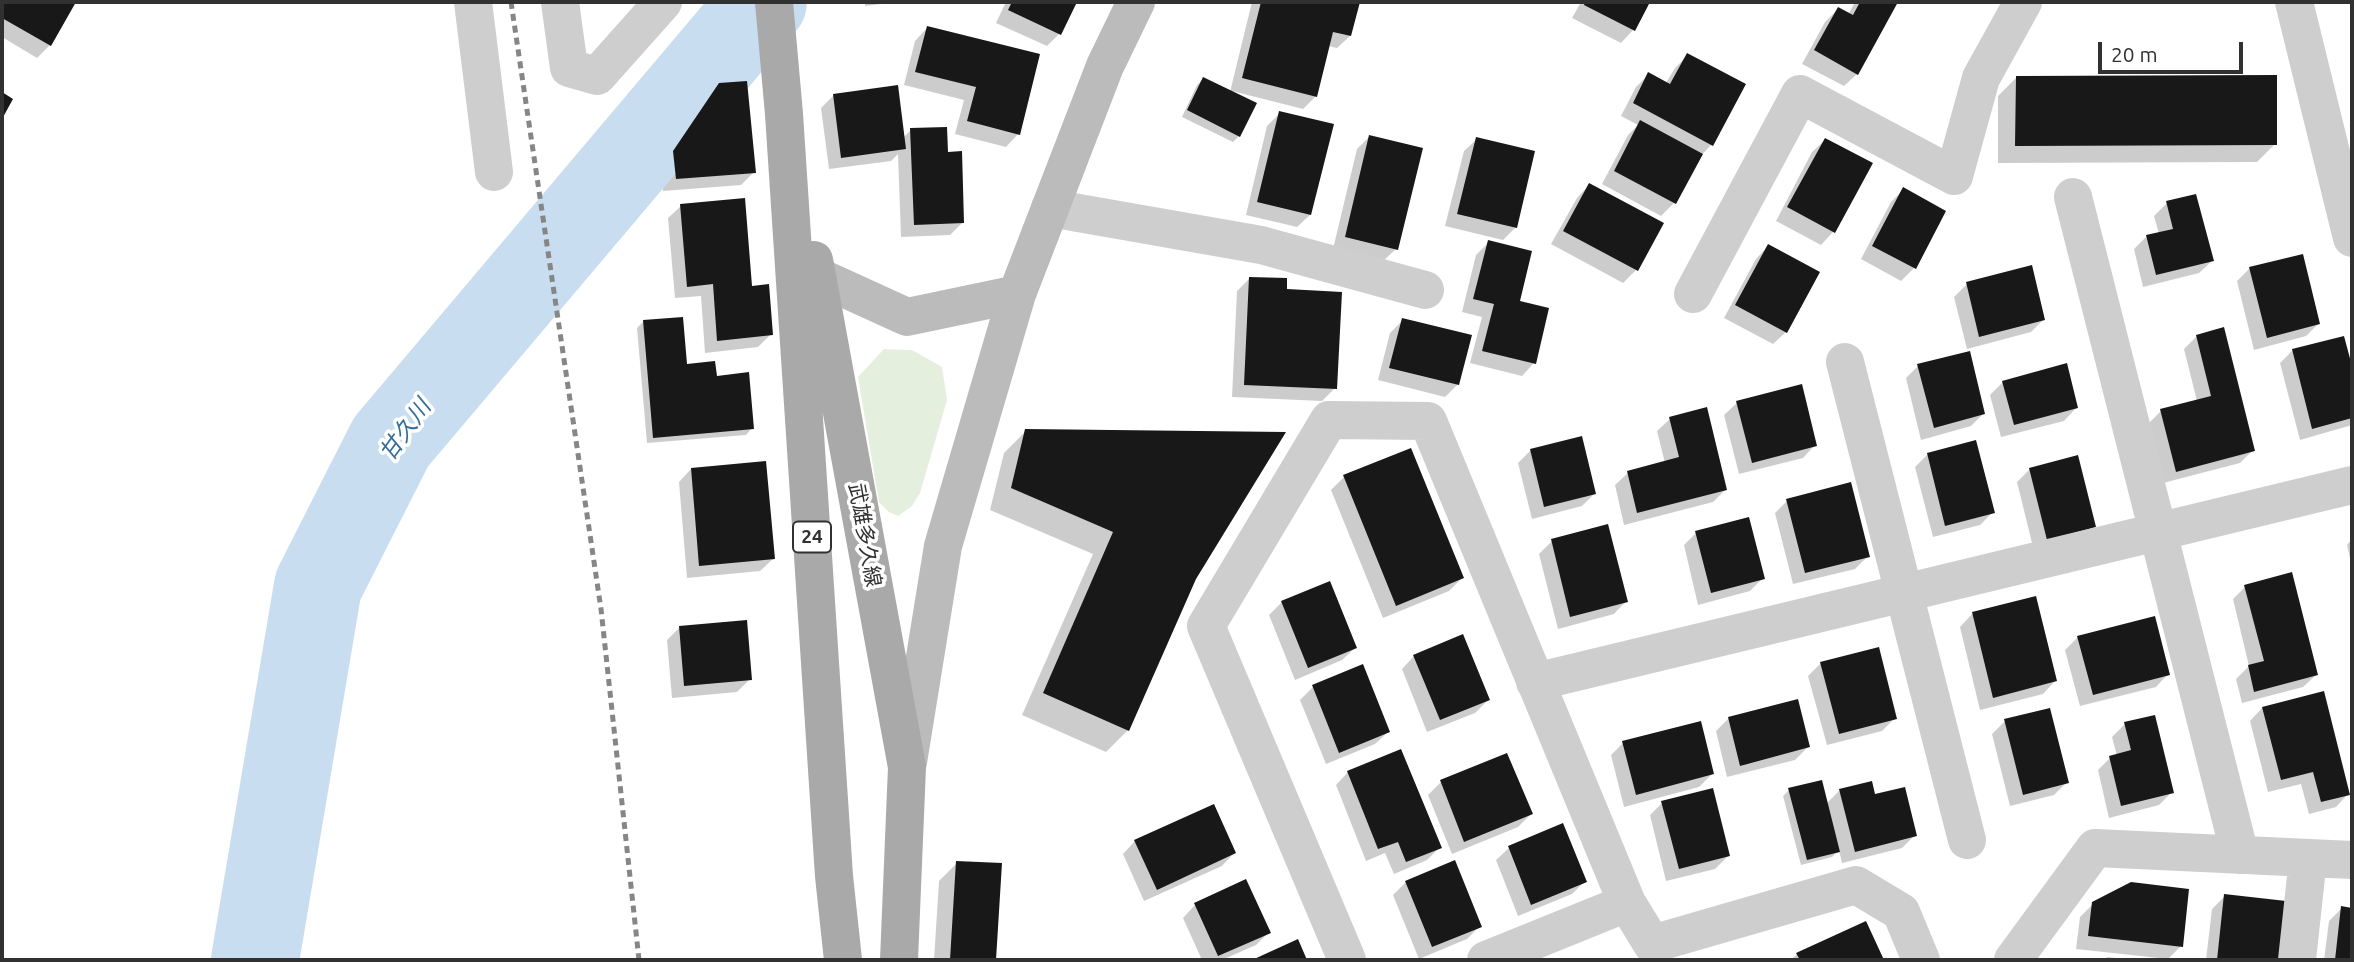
<!DOCTYPE html>
<html>
<head>
<meta charset="utf-8">
<style>
	body { margin:0 }
	#map { position:relative; width:2354px; height:962px; overflow:hidden; background:#fff; font-family:Ubuntu,sans-serif }
	canvas { display:block }
	.frame { position:absolute; inset:0; border:4px solid #313131; pointer-events:none }
	.scale { position:absolute; left:2098px; top:42px; width:145px; height:32px; box-sizing:border-box; border:4px solid #313131; border-top:0; padding-left:9px; font-size:21px; line-height:24px; white-space:nowrap; color:#313131; -webkit-text-stroke:5px #fff; paint-order:stroke }
</style>
</head>
<body>
<div id="map">
<canvas width="2354" height="962"></canvas>
<div class="frame"></div>
<div class="scale">20 m</div>
</div>
<script>
const g = document.querySelector('canvas').getContext('2d');
g.lineJoin = 'round';
function paint(path, color) { g.fillStyle = color; g.fill(path, 'evenodd'); }
const poly = rows => new Path2D(rows.map(r => 'M' + r).join(''));
function strokePath(path, color, width, dash) { g.strokeStyle = color; g.lineWidth = width; g.lineCap = dash ? 'butt' : 'round'; g.setLineDash(dash || []); g.stroke(path); }
function label(font, color, halo, rows, align = 'center') {
  g.font = font + ' Ubuntu,"Noto Sans JP",sans-serif'; g.lineWidth = 7; g.setLineDash([]); g.textBaseline = 'middle'; g.strokeStyle = halo; g.fillStyle = color; for (const [text, x, y, turn = 0] of rows) {
    g.save(); g.translate(x, y); g.rotate((+turn || 0) * Math.PI / 180); g.textAlign = isNaN(turn) ? turn : align; if (halo) g.strokeText(text, 0, 0); g.fillText(text, 0, 0); g.restore();
  }
}
const green = poly([
	[884,349,912,350,942,367,947,400,920,493,912,506,898,516,889,512,879,502,858,377]
]);
const shadow = poly([
	[2,2,74,2,50,45,37,58,2,37],
	[865,2,897,2,865,6],
	[1006,2,1075,2,1059,34,1047,46,996,23],
	[1252,2,1358,2,1350,36,1337,48,1328,46,1316,96,1303,109,1232,91,1239,136,1233,142,1182,117,1197,85,1203,79,1230,92],
	[1581,2,1648,2,1633,30,1621,43,1572,18],
	[1855,2,1896,2,1857,74,1844,86,1802,64,1825,22,1838,9,1848,15],
	[927,28,1018,134,1006,147,955,134,964,100,904,85,915,41],
	[1687,56,1711,145,1699,158,1674,203,1661,216,1602,184,1628,135,1638,125,1621,116,1636,87,1649,74,1666,83,1675,68],
	[2016,78,2275,144,2257,162,1998,163,1998,96],
	[720,85,754,172,741,185,663,191,661,166,707,98],
	[834,95,903,138,911,130,947,154,963,222,950,235,901,237,898,154,891,161,829,169,821,108],
	[1280,113,1310,215,1297,227,1246,215,1267,126],
	[1370,136,1396,249,1383,261,1333,249,1357,149],
	[1477,139,1515,228,1503,240,1445,226,1464,151],
	[1825,140,1870,164,1833,232,1821,245,1776,221,1812,152],
	[1589,185,1661,224,1636,270,1623,283,1551,244,1577,198],
	[1903,190,1914,268,1901,281,1861,259,1891,202],
	[2167,203,2212,261,2199,273,2143,287,2134,249,2146,237,2159,234,2154,216],
	[681,206,751,287,771,334,758,347,705,353,701,296,675,298,668,218],
	[1489,242,1518,303,1534,363,1522,376,1470,363,1482,317,1462,312,1476,255],
	[1768,246,1786,332,1773,344,1724,318,1756,259],
	[2250,268,2318,324,2306,336,2254,350,2237,281],
	[1250,278,1286,291,1335,388,1322,401,1232,397,1237,291],
	[1967,284,2044,319,2031,332,1967,349,1954,297],
	[1403,320,1458,384,1445,397,1378,380,1390,333],
	[643,322,685,365,715,378,752,428,746,435,647,443,637,328],
	[2197,336,2253,450,2240,463,2163,483,2148,424,2161,411,2197,401,2184,349],
	[2343,338,2352,373,2352,425,2300,440,2280,363,2293,350],
	[1918,366,1983,414,1971,426,1921,440,1906,378],
	[2003,382,2076,408,2064,421,2001,437,1990,395],
	[1737,403,1815,445,1803,458,1739,474,1724,415],
	[1670,419,1725,490,1713,502,1624,525,1615,485,1628,473,1665,463,1657,431],
	[1026,431,1194,578,1128,730,1106,752,1022,715,1093,554,990,510,1004,453],
	[1410,450,1462,578,1449,591,1383,618,1331,490,1344,477],
	[1531,450,1594,494,1582,506,1532,519,1518,463],
	[1928,454,1993,512,1980,525,1933,537,1915,467],
	[691,469,773,559,760,571,687,578,679,482],
	[2030,469,2094,527,2034,551,2017,482],
	[1787,501,1868,556,1855,569,1793,584,1775,513],
	[1696,533,1763,578,1750,591,1698,605,1684,545],
	[2352,539,2352,567,2347,545],
	[1552,541,1626,601,1614,614,1558,629,1539,554],
	[2245,587,2316,675,2303,687,2242,703,2236,679,2249,666,2233,599],
	[1282,602,1355,648,1342,660,1295,680,1269,615],
	[1972,614,2055,681,2043,694,1980,710,1960,627],
	[679,628,750,679,737,692,672,698,667,640],
	[2078,637,2168,674,2156,687,2080,706,2065,650],
	[1414,656,1488,700,1475,713,1427,732,1402,669],
	[1821,663,1895,718,1882,731,1827,745,1808,676],
	[1313,687,1388,732,1375,744,1326,764,1300,700],
	[2262,708,2348,794,2336,807,2309,814,2301,784,2268,792,2250,721],
	[1729,718,1808,747,1795,760,1727,777,1716,731],
	[2005,721,2067,782,2054,795,2010,806,1992,734],
	[2125,724,2172,792,2159,805,2109,818,2098,770,2110,758,2117,756,2112,737],
	[1623,743,1712,774,1699,787,1624,807,1611,755],
	[1506,755,1531,814,1518,827,1452,854,1428,795,1441,782],
	[1348,772,1439,848,1427,860,1394,874,1385,853,1366,861,1336,785],
	[1789,790,1826,804,1840,790,1874,797,1915,835,1902,848,1842,863,1839,850,1832,857,1801,865,1783,796],
	[1662,803,1728,856,1715,869,1666,881,1650,815],
	[1135,841,1234,853,1222,866,1144,901,1123,854],
	[1509,848,1585,881,1572,894,1518,916,1496,860],
	[957,863,1000,865,994,960,934,960,939,881],
	[1406,882,1480,926,1467,939,1419,959,1393,895],
	[2225,896,2286,960,2206,960,2212,909],
	[2093,904,2181,946,2168,959,2076,949,2080,917],
	[1195,905,1269,932,1256,945,1222,960,1202,960,1183,918],
	[2342,908,2352,909,2352,960,2324,960,2329,921],
	[1865,923,1882,960,1791,960,1797,954],
	[2107,957,2134,960,2104,960]
]);
const river = poly([
	[255,960,318,586,391,442,763,2]
]);
const building = poly([
	[2,2,76,2,51,46,2,18],
	[1012,2,1077,2,1061,35,1008,10],
	[1261,2,1360,2,1351,36,1333,32,1317,97,1242,78],
	[1585,2,1650,2,1635,31,1584,5],
	[1860,2,1898,2,1858,75,1814,50,1838,7,1853,15],
	[927,26,1040,54,1020,135,967,121,976,87,915,72],
	[1687,53,1746,84,1713,146,1633,103,1648,72,1670,84],
	[2277,75,2277,145,2015,146,2016,76],
	[1203,77,1257,103,1240,137,1187,110],
	[747,81,756,173,676,179,673,151,719,83],
	[898,85,906,149,841,158,833,94],
	[2,92,13,99,2,119],
	[1279,111,1334,124,1311,215,1257,202],
	[1640,120,1703,154,1676,204,1614,171],
	[947,127,948,152,962,151,964,223,914,225,910,128],
	[1369,135,1423,148,1398,250,1345,237],
	[1476,137,1535,151,1517,228,1457,214],
	[1825,138,1873,163,1835,233,1787,207],
	[1589,183,1664,223,1638,271,1563,231],
	[1903,187,1946,211,1916,269,1872,246],
	[2196,194,2214,261,2156,275,2146,235,2173,229,2166,201],
	[745,198,752,286,769,284,773,335,717,341,713,284,687,287,680,204],
	[1488,240,1532,251,1520,301,1549,308,1536,364,1482,351,1494,304,1473,299],
	[1768,244,1820,272,1787,333,1735,305],
	[2303,254,2320,324,2267,338,2249,267],
	[2032,265,2045,320,1979,337,1966,282],
	[1249,277,1287,278,1287,289,1342,292,1337,389,1244,385],
	[683,317,687,364,715,361,717,376,749,372,754,429,653,438,643,320],
	[1402,318,1472,335,1459,385,1389,368],
	[2224,327,2255,451,2176,472,2160,409,2211,396,2196,335],
	[2344,336,2352,366,2352,418,2312,429,2292,349],
	[1970,351,1985,414,1934,428,1917,364],
	[2067,363,2078,408,2014,425,2002,381],
	[1802,384,1817,446,1752,463,1736,401],
	[1707,407,1727,490,1637,513,1627,471,1679,457,1669,417],
	[1025,429,1286,432,1196,579,1129,731,1043,693,1113,532,1011,488],
	[1582,436,1596,494,1544,507,1530,449],
	[1976,440,1995,513,1945,526,1927,453],
	[1411,448,1464,578,1396,606,1343,475],
	[2078,455,2096,527,2047,540,2029,468],
	[766,461,775,559,699,566,691,468],
	[1851,482,1870,557,1805,573,1786,499],
	[1749,517,1765,579,1711,593,1695,531],
	[1608,524,1628,602,1570,617,1551,539],
	[2292,572,2318,675,2254,692,2248,665,2264,661,2244,585],
	[1330,581,1357,648,1308,668,1281,601],
	[2036,596,2057,681,1993,698,1972,612],
	[2155,616,2170,675,2093,695,2077,636],
	[747,620,752,680,684,686,679,626],
	[1463,634,1490,700,1440,720,1413,655],
	[1879,647,1897,719,1839,734,1820,662],
	[1363,664,1390,732,1339,753,1312,685],
	[2324,691,2350,795,2321,802,2313,772,2281,780,2262,707],
	[1798,699,1810,747,1740,766,1728,717],
	[2050,708,2069,783,2023,795,2004,719],
	[2155,715,2174,793,2121,806,2109,756,2131,750,2124,722],
	[1701,721,1714,774,1636,795,1622,741],
	[1401,749,1442,848,1406,862,1398,842,1378,849,1347,771],
	[1507,753,1533,814,1464,842,1440,780],
	[1822,780,1840,852,1807,860,1788,788],
	[1872,781,1875,794,1905,787,1917,836,1855,852,1839,789],
	[1713,788,1730,856,1679,869,1661,801],
	[1214,804,1236,853,1157,890,1134,840],
	[1563,823,1587,882,1531,905,1508,846],
	[1455,860,1482,927,1432,947,1405,881],
	[956,861,1002,863,996,960,950,960],
	[1246,879,1271,933,1218,956,1194,903],
	[2131,882,2189,889,2183,947,2088,936,2092,902],
	[2224,894,2295,902,2288,960,2217,960],
	[2341,906,2352,908,2352,960,2335,960],
	[1866,921,1884,960,1800,960,1796,953],
	[1298,939,1307,960,1252,960]
]);
const street = poly([
	[473,2,494,172],
	[560,2,569,68,597,76,663,2],
	[2294,2,2352,238],
	[2073,197,2240,855],
	[1050,208,1261,245,1425,290],
	[1693,294,1800,94,1954,176,1981,78,2023,2],
	[1845,362,1967,840],
	[1535,682,2352,485],
	[1347,960,1206,626,1329,420,1428,421,1627,903,1652,944,1856,885,1901,912,1921,960],
	[1486,960,1627,903],
	[2013,960,2095,848,2352,860],
	[2297,960,2308,858]
]);
const secondary = poly([
	[817,276,907,317,1017,294],
	[908,762,943,546,1017,294,1105,66,1136,2]
]);
const primary = poly([
	[774,2,784,114,834,876,843,960],
	[814,260,907,767,899,960]
]);
const rail = poly([
	[511,2,601,609,639,960]
]);
const shields = [
	[812,537,38]
];
const shieldNames = [
	["24",812,537]
];
const streetNames = [
	["武雄多久線",865,535,80]
];
const waterNames = [
	["甘久川",405,430,-54]
];
paint(green, '#e5efdd');
paint(shadow, '#0003');
strokePath(river, '#c8def0', 88);
paint(building, '#181818');
strokePath(street, '#cecece', 38);
strokePath(secondary, '#bbb', 38);
strokePath(primary, '#a9a9a9', 38);
strokePath(rail, '#868686', 5, [7, 5]);
for (const [x, y, w] of shields) { const box = new Path2D(); box.roundRect(x - w / 2, y - 15.5, w, 31, 5); g.fillStyle = '#fff'; g.fill(box); strokePath(box, '#313131', 2); }
label('bold 19px', '#313131', null, shieldNames);
label('21px', '#313131', '#fff', streetNames);
label('italic 23px', '#356d9c', '#fff', waterNames);
</script>
</body>
</html>
